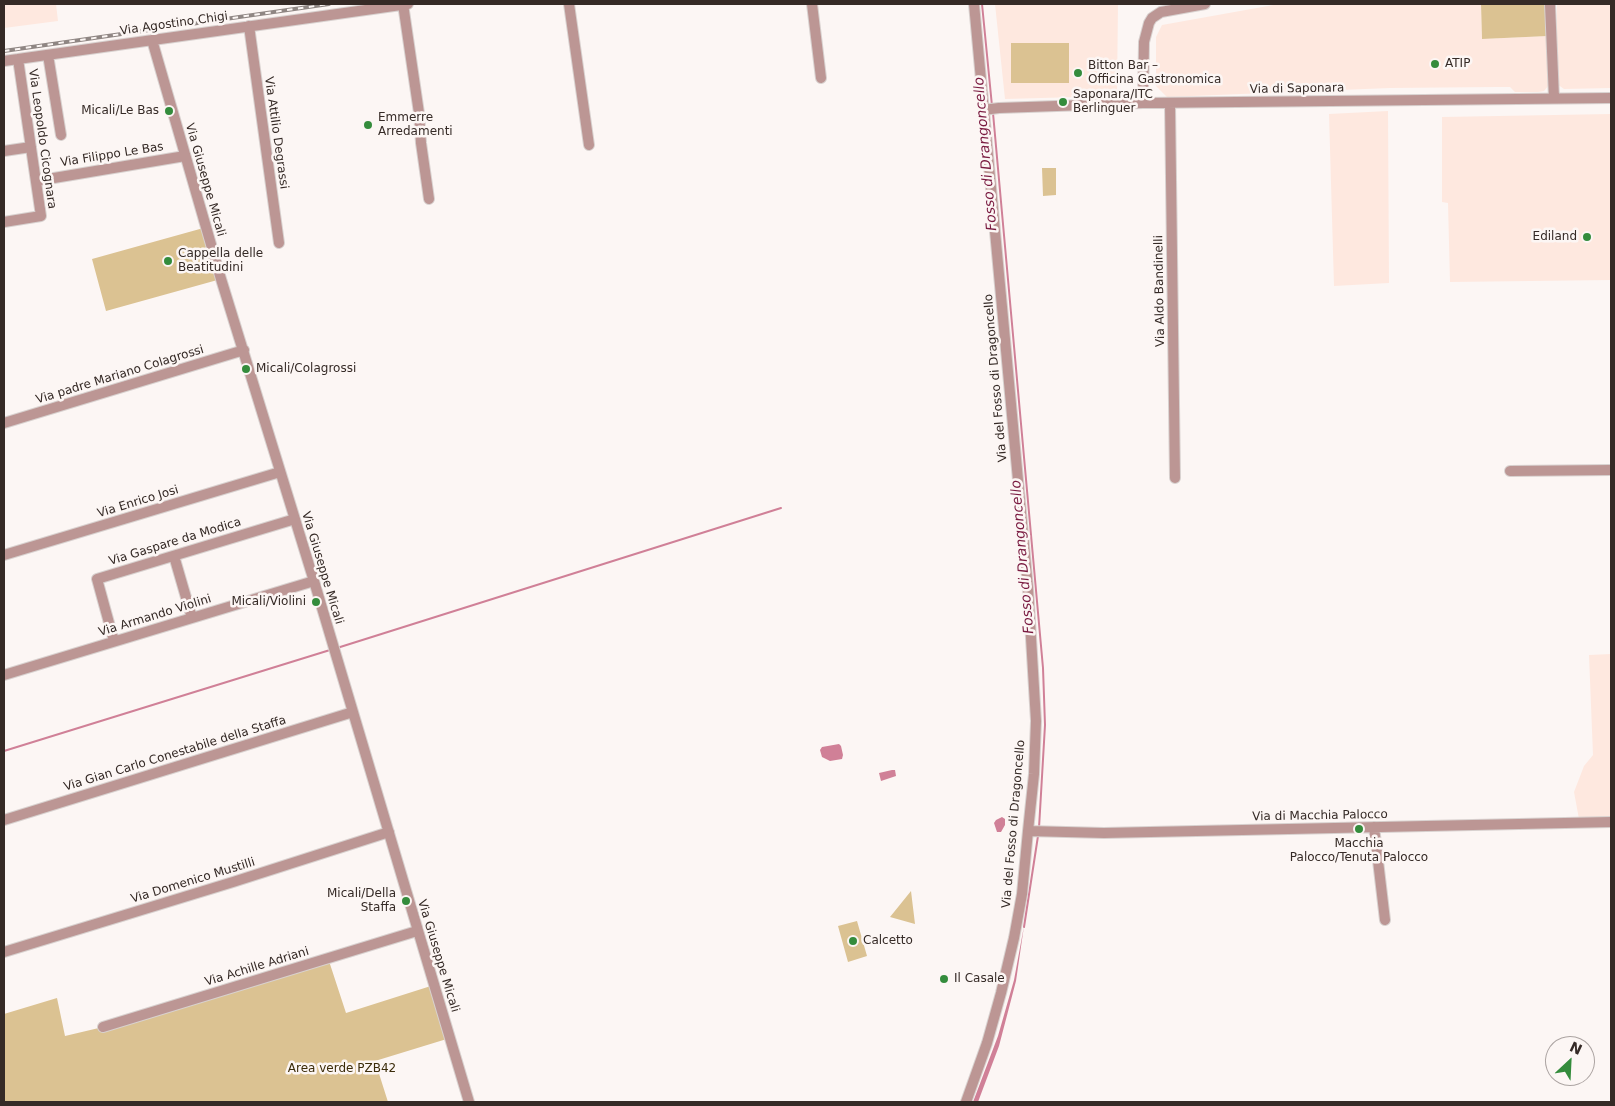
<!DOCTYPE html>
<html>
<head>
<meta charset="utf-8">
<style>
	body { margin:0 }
	#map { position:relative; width:1615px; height:1106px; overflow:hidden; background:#fcf6f4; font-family:"DejaVu Sans",sans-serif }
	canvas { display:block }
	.frame { position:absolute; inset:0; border:5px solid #352a26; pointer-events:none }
	.north { position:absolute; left:1545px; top:1036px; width:50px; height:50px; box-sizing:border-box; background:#fcf6f4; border:1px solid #aca4a2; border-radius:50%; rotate:25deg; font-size:14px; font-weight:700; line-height:20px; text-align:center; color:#352a26 }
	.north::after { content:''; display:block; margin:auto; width:18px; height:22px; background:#348c3c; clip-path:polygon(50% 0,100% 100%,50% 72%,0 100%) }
</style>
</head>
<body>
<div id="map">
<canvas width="1615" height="1106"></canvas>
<div class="frame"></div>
<div class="north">N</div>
</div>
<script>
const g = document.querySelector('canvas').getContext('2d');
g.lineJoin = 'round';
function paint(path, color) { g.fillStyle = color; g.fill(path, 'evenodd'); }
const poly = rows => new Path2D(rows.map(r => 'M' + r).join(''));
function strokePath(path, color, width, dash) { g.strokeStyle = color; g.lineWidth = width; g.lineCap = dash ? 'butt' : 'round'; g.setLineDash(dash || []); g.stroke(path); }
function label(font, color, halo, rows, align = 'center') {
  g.font = font + ' "DejaVu Sans",sans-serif'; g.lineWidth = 5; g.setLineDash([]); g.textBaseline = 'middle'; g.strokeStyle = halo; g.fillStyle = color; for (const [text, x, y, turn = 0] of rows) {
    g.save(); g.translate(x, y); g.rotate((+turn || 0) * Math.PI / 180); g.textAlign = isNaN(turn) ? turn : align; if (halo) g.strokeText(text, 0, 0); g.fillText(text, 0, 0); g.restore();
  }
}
const built = poly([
	[4,4,56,4,58,21,4,28],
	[995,4,1118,4,1117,91,1114,96,1005,99],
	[1279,4,1481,4,1482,39,1548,36,1549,85,1544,91,1538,92,1515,92,1510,87,1497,87,1390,88,1167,97,1156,86,1156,37,1162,25],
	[1557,4,1611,4,1611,88,1564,89,1557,84],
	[1388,111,1389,283,1334,286,1329,114],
	[1611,114,1611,280,1450,282,1448,203,1442,202,1442,117],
	[1611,654,1611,818,1579,819,1574,792,1584,766,1593,755,1589,655]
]);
const green = poly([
	[1481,4,1545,4,1548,36,1482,39],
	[1011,43,1069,43,1069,83,1011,83],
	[1042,168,1056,168,1056,195,1043,196],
	[207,227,221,279,106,311,92,259],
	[911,891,915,924,890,917],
	[857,921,867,956,848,962,838,926],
	[328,958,346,1013,434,985,450,1038,375,1061,388,1102,4,1102,4,1014,57,998,65,1036,103,1027]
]);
const water = poly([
	[839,744,841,746,843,755,842,759,830,761,822,757,820,750,822,747],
	[892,770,895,770,896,776,881,781,879,773],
	[1002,817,1005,819,1005,825,1001,832,997,832,994,823,996,820],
	[1024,926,1016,981,999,1046,978,1102,973,1102,998,1036,1014,980]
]);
const stream = poly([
	[982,4,992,106],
	[993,113,1043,668,1045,725,1039,828],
	[337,648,781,508],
	[4,751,330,650],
	[1024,927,1038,836]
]);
const minor = poly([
	[403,4,419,113,421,143,429,199],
	[569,4,589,145],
	[812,4,821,78],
	[1550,4,1554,98],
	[249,26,279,243],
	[152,40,221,279,314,581,469,1102],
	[48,55,61,135],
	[4,61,408,4],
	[1143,103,1144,42,1149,23,1152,18,1161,12,1205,4],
	[1170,103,1175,478],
	[983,110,999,108,1143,103,1611,98],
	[4,151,31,147],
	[42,180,185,156],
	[4,222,41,216,18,59],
	[4,423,244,350],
	[1510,471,1611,470],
	[4,555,280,472],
	[174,556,192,618],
	[114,641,97,579,295,519],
	[4,675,314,581],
	[4,820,353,712],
	[1374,827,1385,920],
	[1028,831,1104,833,1611,822],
	[4,952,233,882,389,832],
	[103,1027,417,931],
	[966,1102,987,1043,1001,993,1014,938,1022,894,1028,831,1034,774,1036,721,1028,588,974,4]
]);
const rail = poly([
	[4,51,329,4]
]);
const markers = [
	[1435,64,5,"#348c3c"],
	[1078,73,5,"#348c3c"],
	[1063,102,5,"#348c3c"],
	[169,111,5,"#348c3c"],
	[368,125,5,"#348c3c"],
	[1587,237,5,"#348c3c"],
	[168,261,5,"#348c3c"],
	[246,369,5,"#348c3c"],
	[316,602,5,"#348c3c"],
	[1359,829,5,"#348c3c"],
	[406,901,5,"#348c3c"],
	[853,941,5,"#348c3c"],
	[944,979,5,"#348c3c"]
];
const streetNames = [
	["Via Agostino Chigi",174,24,-8],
	["Via di Saponara",1297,89,-1],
	["Via Attilio Degrassi",276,133,82],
	["Via Leopoldo Cicognara",42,139,82],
	["Via Filippo Le Bas",112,155,-9],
	["Via Giuseppe Micali",205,180,74],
	["Via Aldo Bandinelli",1160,291,-91],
	["Via padre Mariano Colagrossi",120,375,-17],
	["Via del Fosso di Dragoncello",996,378,-95],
	["Via Enrico Josi",138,502,-17],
	["Via Gaspare da Modica",175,542,-17],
	["Via Giuseppe Micali",322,568,73],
	["Via Armando Violini",155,616,-17],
	["Via Gian Carlo Conestabile della Staffa",175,754,-17],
	["Via di Macchia Palocco",1320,816,-1],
	["Via del Fosso di Dragoncello",1014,824,-85],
	["Via Domenico Mustilli",193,881,-17],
	["Via Giuseppe Micali",438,956,73],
	["Via Achille Adriani",257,967,-17]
];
const poiNames = [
	["ATIP",1445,64],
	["Bitton Bar –",1088,66],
	["Officina Gastronomica",1088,80],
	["Saponara/ITC",1073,95],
	["Berlinguer",1073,109],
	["Micali/Le Bas",159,111,"right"],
	["Emmerre",378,118],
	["Arredamenti",378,132],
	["Ediland",1577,237,"right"],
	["Cappella delle",178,254],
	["Beatitudini",178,268],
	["Micali/Colagrossi",256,369],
	["Micali/Violini",306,602,"right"],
	["Macchia",1359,844,"center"],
	["Palocco/Tenuta Palocco",1359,858,"center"],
	["Micali/Della",396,894,"right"],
	["Staffa",396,908,"right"],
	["Calcetto",863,941],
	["Il Casale",954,979]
];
const parkNames = [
	["Area verde PZB42",342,1069]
];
const waterNames = [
	["Fosso di Drangoncello",986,154,-95],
	["Fosso di Drangoncello",1023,557,-95]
];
paint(built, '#fee8df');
paint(green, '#dbc292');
paint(water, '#d08097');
strokePath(stream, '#d08097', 2);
strokePath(minor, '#d8d1cf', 12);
strokePath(minor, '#bc9694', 10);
strokePath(rail, '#8f8683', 4);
strokePath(rail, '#fcf6f4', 2, [5.5]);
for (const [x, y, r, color] of markers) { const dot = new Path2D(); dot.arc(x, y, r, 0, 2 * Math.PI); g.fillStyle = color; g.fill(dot); strokePath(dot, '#fcf6f4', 2); }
label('12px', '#352a26', '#fcf6f4', streetNames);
label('12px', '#352a26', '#fcf6f4', poiNames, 'left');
label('12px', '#3b2c0a', '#fcf6f4', parkNames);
label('italic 14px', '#7a1b41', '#fcf6f4', waterNames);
</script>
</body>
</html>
